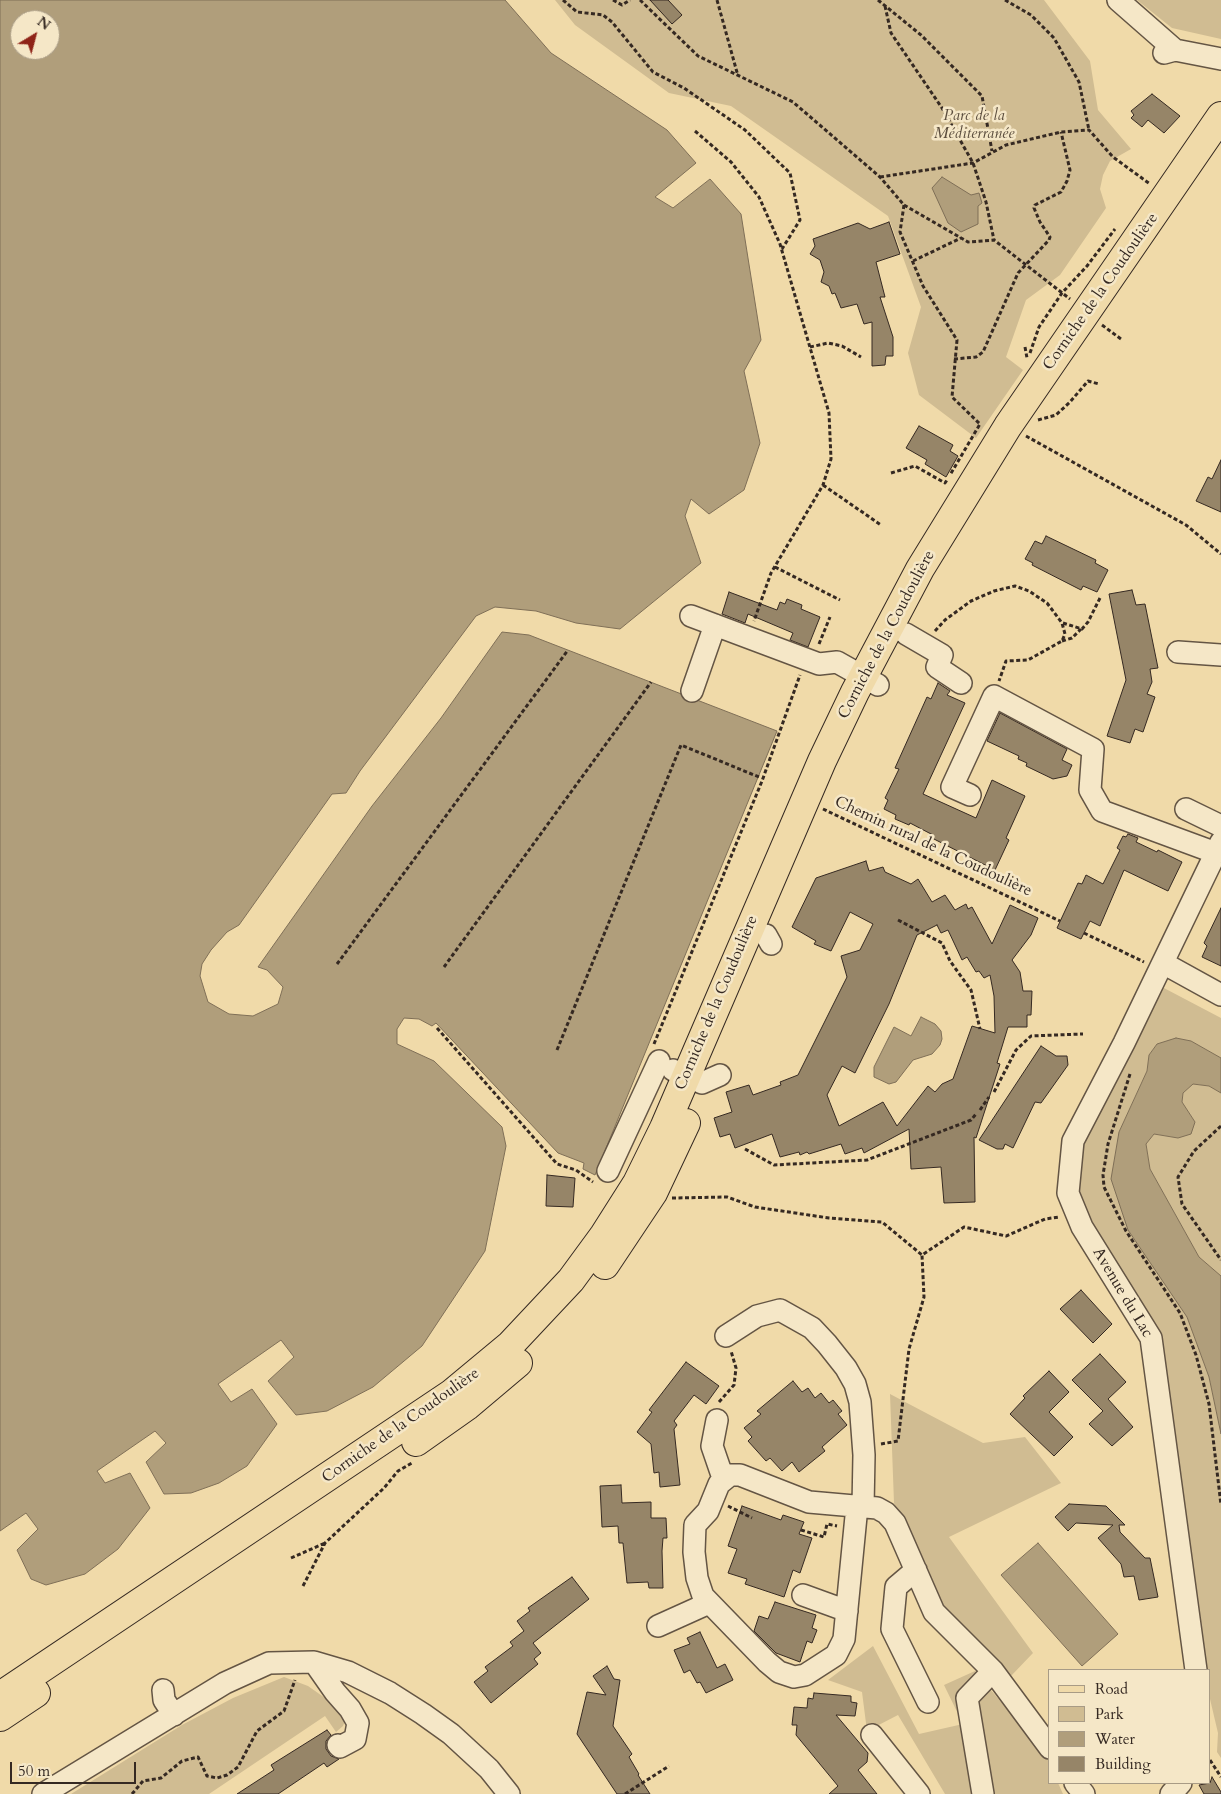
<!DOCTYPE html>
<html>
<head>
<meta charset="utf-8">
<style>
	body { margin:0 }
	#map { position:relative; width:1221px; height:1794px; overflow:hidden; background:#f0daa9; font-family:Cardo,serif }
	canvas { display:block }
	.legend { position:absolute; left:1048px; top:1669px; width:162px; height:115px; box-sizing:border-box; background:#f5e7c7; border:1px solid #a89b85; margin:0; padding:6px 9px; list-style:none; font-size:15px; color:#352922 }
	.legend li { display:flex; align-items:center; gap:10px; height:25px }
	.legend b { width:25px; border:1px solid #a89b85 }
	.north { position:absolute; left:10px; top:10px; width:50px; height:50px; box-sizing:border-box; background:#f5e7c7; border:1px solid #a89b85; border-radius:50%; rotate:37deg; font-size:14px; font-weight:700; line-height:20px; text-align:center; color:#352922 }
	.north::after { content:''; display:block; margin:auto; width:18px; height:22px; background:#8f2418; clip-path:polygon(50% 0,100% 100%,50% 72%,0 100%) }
	.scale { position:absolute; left:10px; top:1762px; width:126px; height:22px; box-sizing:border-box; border:2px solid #352922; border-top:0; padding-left:6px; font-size:15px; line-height:18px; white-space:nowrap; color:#352922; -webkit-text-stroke:4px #f5e7c7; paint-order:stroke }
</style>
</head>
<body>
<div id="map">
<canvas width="1221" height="1794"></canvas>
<ul class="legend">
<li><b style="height:6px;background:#f0daa9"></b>Road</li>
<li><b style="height:14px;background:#d0bc92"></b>Park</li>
<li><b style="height:14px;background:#b09e7b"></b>Water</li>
<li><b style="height:14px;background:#968568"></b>Building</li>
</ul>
<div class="north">N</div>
<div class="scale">50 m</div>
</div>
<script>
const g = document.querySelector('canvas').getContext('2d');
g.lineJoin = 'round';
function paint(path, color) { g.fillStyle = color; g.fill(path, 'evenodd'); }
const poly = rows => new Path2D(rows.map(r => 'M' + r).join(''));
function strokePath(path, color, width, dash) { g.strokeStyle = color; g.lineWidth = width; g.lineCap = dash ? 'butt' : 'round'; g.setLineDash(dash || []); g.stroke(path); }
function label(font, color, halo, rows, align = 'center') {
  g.font = font + ' Cardo,serif'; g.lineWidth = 5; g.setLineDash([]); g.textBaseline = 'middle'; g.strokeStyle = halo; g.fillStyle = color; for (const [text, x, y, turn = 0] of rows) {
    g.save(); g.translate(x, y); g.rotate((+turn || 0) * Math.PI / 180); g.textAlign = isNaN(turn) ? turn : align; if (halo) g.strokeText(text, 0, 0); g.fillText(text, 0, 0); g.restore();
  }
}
const green = poly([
	[555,0,1044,0,1090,61,1098,110,1131,149,1110,161,1103,175,1100,189,1106,208,1060,275,1026,300,1006,357,1023,370,976,438,919,395,908,353,921,307,888,216,731,106,669,93,575,25],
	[1137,0,1221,0,1221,39,1172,28],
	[1162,987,1221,1018,1221,1058,1191,1041,1157,1044,1149,1055,1147,1071,1119,1132,1128,1230,1187,1317,1209,1377,1221,1434,1221,1758,1217,1752,1218,1733,1210,1699,1210,1670,1203,1670,1158,1360,1090,1230,1076,1191,1081,1147],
	[1193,1084,1209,1086,1221,1093,1221,1276,1199,1257,1150,1169,1146,1144,1154,1134,1178,1138,1195,1122,1182,1102,1183,1093],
	[890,1394,983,1443,1025,1437,1061,1483,949,1537,1033,1653,1011,1676,942,1604,894,1503],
	[873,1646,919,1734,963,1724,944,1685,975,1671,1047,1757,1050,1763,1050,1783,1058,1783,1063,1794,945,1794,898,1715,867,1731,862,1692,828,1680],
	[284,1677,308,1686,335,1705,346,1718,343,1726,336,1732,325,1716,209,1794,71,1794,182,1725,233,1698]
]);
const water = poly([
	[0,0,505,0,551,53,667,130,696,163,655,197,673,208,710,179,741,214,761,340,744,371,760,443,744,490,709,514,691,499,685,516,701,563,620,629,576,623,536,611,495,607,476,616,360,771,346,793,332,794,239,925,227,932,211,950,202,964,200,976,208,1002,229,1014,253,1016,278,1004,283,987,267,970,258,967,372,806,441,718,502,632,529,635,777,731,595,1175,583,1169,584,1163,558,1153,436,1023,432,1026,419,1019,404,1018,397,1029,397,1044,434,1061,502,1127,506,1146,485,1251,422,1346,373,1387,327,1411,296,1415,268,1381,294,1357,281,1340,218,1384,231,1402,252,1389,277,1424,247,1466,219,1483,191,1493,164,1494,146,1462,166,1443,155,1431,97,1471,105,1483,130,1473,150,1508,118,1549,85,1574,46,1585,31,1579,17,1550,38,1529,26,1513,0,1531,0,0],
	[20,20,50,20,50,50,20,50,20,20],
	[942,177,971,195,979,193,982,203,978,206,978,224,961,232,948,223,932,188,942,177],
	[921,1017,935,1024,941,1031,942,1039,940,1045,932,1054,913,1060,896,1082,889,1084,874,1077,874,1067,894,1027,911,1036,921,1017],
	[1176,1038,1191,1041,1221,1058,1221,1093,1209,1086,1193,1084,1183,1093,1182,1102,1195,1122,1191,1134,1178,1138,1154,1134,1146,1144,1150,1169,1199,1257,1221,1276,1221,1434,1209,1377,1187,1317,1128,1230,1111,1179,1119,1132,1147,1071,1149,1055,1157,1044,1176,1038],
	[1038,1543,1118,1634,1082,1666,1001,1575,1038,1543]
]);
const building = poly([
	[650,0,668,0,682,15,672,24,650,0],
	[1152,94,1180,116,1164,133,1148,120,1142,127,1131,118,1134,115,1131,111,1152,94],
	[889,222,900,254,876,262,885,297,880,297,893,337,893,356,886,356,885,365,872,366,872,322,864,324,857,304,841,308,835,293,832,294,829,286,821,282,824,272,820,260,810,254,815,246,813,239,858,223,870,229,889,222],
	[919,426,953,445,950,451,958,456,946,477,925,464,927,460,906,448,919,426],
	[1221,460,1221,512,1196,501,1208,477,1212,479,1221,460],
	[1046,536,1096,560,1095,563,1108,570,1097,592,1083,586,1081,590,1032,565,1033,563,1025,559,1035,541,1042,544,1046,536],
	[1132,590,1136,605,1145,604,1158,668,1150,669,1152,682,1147,694,1155,697,1143,732,1135,729,1130,743,1107,736,1126,680,1109,594,1132,590],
	[729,592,777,610,780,602,785,604,787,599,802,605,801,609,820,617,808,647,790,640,793,633,748,614,745,623,722,614,729,592],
	[938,683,950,691,947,695,965,703,923,794,976,818,992,780,1025,796,1006,838,1009,840,995,870,932,838,933,835,910,823,909,825,895,819,896,815,884,809,888,800,885,798,899,769,895,768,927,697,931,699,938,683],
	[1000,713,1067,749,1062,760,1072,765,1067,776,1053,779,1026,766,1027,763,1018,759,1019,756,987,741,1000,713],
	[1128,834,1138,838,1136,842,1157,852,1158,850,1182,862,1168,891,1124,870,1100,926,1090,921,1081,939,1057,928,1078,883,1082,884,1086,875,1103,884,1120,850,1117,848,1123,836,1126,837,1128,834],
	[866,861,869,871,883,867,885,872,911,884,918,879,932,902,945,895,955,910,966,904,968,909,972,907,992,944,1010,905,1038,918,1031,935,1012,960,1020,972,1023,991,1032,991,1031,1015,1027,1015,1027,1027,1008,1027,997,1063,1000,1064,976,1138,974,1137,975,1202,944,1203,941,1167,911,1169,909,1129,864,1153,862,1148,845,1154,841,1144,809,1154,807,1152,800,1155,799,1152,780,1157,772,1134,735,1148,730,1134,720,1137,714,1118,732,1112,726,1092,749,1085,753,1095,781,1085,780,1082,798,1075,847,977,841,956,860,950,873,924,850,912,831,951,814,944,816,941,792,927,816,878,866,861],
	[937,925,941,933,948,930,962,960,967,957,976,972,979,971,984,978,990,975,994,996,995,1033,972,1026,953,1079,942,1084,935,1092,928,1086,897,1126,883,1102,839,1126,827,1095,842,1066,855,1073,889,1004,917,935,937,925],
	[1221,908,1221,966,1202,957,1207,946,1204,943,1221,908],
	[1041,1046,1056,1056,1067,1056,1068,1065,1041,1103,1035,1102,1013,1148,1005,1144,1003,1149,997,1149,979,1140,1041,1046],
	[547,1175,575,1178,573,1207,546,1206,547,1175],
	[1081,1290,1112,1324,1093,1343,1060,1309,1081,1290],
	[1100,1354,1126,1382,1108,1399,1133,1427,1112,1446,1089,1424,1103,1411,1072,1380,1100,1354],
	[686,1362,719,1386,706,1404,694,1395,674,1421,677,1425,674,1429,680,1485,660,1487,659,1472,654,1473,651,1444,637,1432,652,1412,649,1410,686,1362],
	[1049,1371,1069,1392,1049,1412,1073,1437,1054,1456,1010,1414,1025,1398,1023,1396,1049,1371],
	[793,1381,802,1392,808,1388,815,1398,821,1393,829,1403,833,1400,842,1411,838,1414,847,1425,822,1447,825,1451,799,1472,792,1462,782,1471,770,1458,766,1461,748,1441,752,1437,744,1428,761,1414,757,1411,793,1381],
	[621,1485,622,1503,651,1502,651,1518,666,1518,667,1538,663,1538,662,1551,663,1588,649,1588,648,1582,627,1583,623,1543,619,1543,618,1526,602,1527,600,1486,621,1485],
	[1069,1504,1106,1506,1125,1525,1119,1525,1120,1532,1145,1558,1150,1558,1158,1597,1139,1600,1134,1576,1124,1577,1121,1564,1098,1538,1113,1525,1076,1523,1068,1531,1055,1517,1069,1504],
	[742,1506,781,1520,783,1515,804,1522,799,1534,812,1538,800,1573,793,1570,784,1597,745,1584,747,1579,728,1573,737,1549,728,1546,742,1506],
	[572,1577,589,1599,533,1643,541,1653,534,1659,538,1664,491,1703,474,1682,488,1671,485,1667,513,1646,510,1642,524,1631,517,1621,530,1611,528,1608,572,1577],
	[775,1602,816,1615,812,1628,817,1630,812,1643,807,1641,800,1662,776,1653,754,1631,759,1616,768,1619,775,1602],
	[700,1632,717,1668,725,1664,733,1680,706,1693,700,1682,697,1683,690,1670,684,1673,674,1650,690,1644,687,1638,700,1632],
	[607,1666,614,1679,620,1680,613,1726,632,1754,629,1757,639,1774,638,1775,650,1794,617,1794,577,1734,587,1692,606,1695,593,1676,607,1666],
	[814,1693,851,1696,851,1702,857,1703,855,1716,836,1715,868,1753,867,1762,858,1770,877,1794,829,1794,838,1786,796,1735,797,1725,792,1725,794,1707,807,1708,808,1698,813,1699,814,1693],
	[327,1730,331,1735,326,1741,326,1749,331,1756,339,1759,327,1767,324,1763,278,1794,237,1794,274,1770,271,1765,327,1730],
	[1212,1777,1221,1792,1221,1794,1204,1794,1199,1785,1210,1783,1212,1777]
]);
const path = poly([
	[563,0,577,12,603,15,612,22,653,72,684,88,745,130,790,173,800,220,782,249],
	[613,0,622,5,630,0],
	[640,0,698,56,793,102,880,177,904,205,900,232,923,286,957,340,952,397,980,424,950,475],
	[717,0,738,76],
	[878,0,921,35,982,96,992,151],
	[1005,0,1031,15,1054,38,1079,82,1089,130],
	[885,6,891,33,942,108,973,163,986,202,994,240],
	[695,131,731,162,759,197,780,244,829,413,831,459,823,485,771,573,754,621],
	[880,177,973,163,1006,145,1061,132,1089,130,1113,157,1150,184],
	[904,205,968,242,994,240,1070,299],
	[913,261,961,238],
	[1102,325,1121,339],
	[810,347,828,343,842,346,861,357],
	[1025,347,1027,358],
	[1030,353,1039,327,1062,293,1087,266,1115,229],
	[954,359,976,357,983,352,1018,273,1049,240,1050,237,1040,222,1034,208,1035,205,1061,192,1067,181,1070,170,1061,132],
	[1038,420,1056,415,1070,402,1088,381,1099,384],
	[1026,436,1186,525,1221,554],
	[891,473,915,466,945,483,947,480],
	[823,485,881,525],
	[775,567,840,600],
	[1063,623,1082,629,1088,622,1100,598],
	[935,631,945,620,971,601,994,591,1015,586,1029,591,1047,603,1062,623,1065,634,1062,641,1028,660,1006,661,999,681],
	[1062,641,1072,638,1081,629],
	[819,644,830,617],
	[823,809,1060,921],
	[898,920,942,943,950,961,971,990,980,1029],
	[1084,933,1144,962],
	[337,964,568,650],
	[444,967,651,682],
	[437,1028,557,1164,576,1170,593,1182],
	[654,1044,762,781,800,675],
	[557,1050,681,745,759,777],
	[1130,1074,1108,1144,1103,1175,1104,1187,1126,1231,1180,1313,1196,1355,1209,1404,1221,1505],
	[994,1092,1016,1050,1031,1036,1083,1034],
	[980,1110,989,1097],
	[1221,1126,1194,1151,1178,1177,1182,1204,1221,1260],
	[745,1149,774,1165,867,1160,971,1120,976,1114],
	[672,1198,727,1197,755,1207,829,1218,882,1222,922,1255,964,1227,1006,1236,1045,1219,1059,1217],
	[719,1402,734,1385,736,1368,731,1351],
	[881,1444,898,1441,909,1349,924,1297,922,1255],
	[728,1506,752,1518],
	[801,1530,824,1537,827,1524,837,1526],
	[291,1558,325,1543],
	[303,1586,325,1543,384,1488,398,1471,412,1463],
	[1210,1760,1221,1777],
	[132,1794,143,1781,161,1778,182,1761,198,1757,207,1776,217,1778,227,1775,238,1767,257,1731,284,1711,295,1680],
	[625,1794,669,1766]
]);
const minor = poly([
	[1118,0,1175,50],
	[1164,53,1175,50,1221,59],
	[691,616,819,664,837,662,878,685],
	[906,634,942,655,937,667,961,683],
	[1178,652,1221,655],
	[692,691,715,625],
	[970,795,952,787,994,696,1093,749,1090,790,1102,811,1216,853],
	[1186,809,1221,826],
	[766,935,771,944],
	[1163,963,1221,995],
	[673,1070,702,1083,720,1075],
	[608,1171,659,1061],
	[726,1336,757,1316,780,1310,812,1328,827,1344,846,1368,855,1384,860,1402,864,1455,863,1507],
	[717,1420,712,1446,723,1478],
	[857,1506,844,1639,836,1655,805,1675,794,1677,779,1672,767,1662,703,1596,697,1578,694,1552,695,1525,708,1511,719,1484,730,1475,740,1475,809,1502,877,1508,886,1513,895,1523,934,1612,993,1671,1050,1748],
	[916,1570,896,1587,892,1629,928,1702],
	[803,1595,847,1611],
	[658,1626,709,1603],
	[314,1662,335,1692,350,1709,358,1723,355,1739,340,1747,338,1745],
	[1196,1670,1151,1338,1082,1227,1068,1193,1073,1141,1124,1043,1221,842],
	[163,1690,164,1700,174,1715],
	[872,1735,919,1794],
	[1075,1783,1084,1794],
	[43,1794,225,1683,269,1663,314,1662,348,1672,390,1693,423,1714,451,1734,489,1769,509,1794],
	[983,1794,967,1698,993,1671],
	[1171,1794,1181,1783]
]);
const major = poly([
	[605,1265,653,1193,686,1123],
	[416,1442,467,1406,518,1363],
	[0,1696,451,1394,510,1345,571,1280,604,1235,637,1183,664,1128,822,761,855,692,920,569,1008,426,1221,116],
	[0,1717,36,1693]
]);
const parkNames = [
	["Parc de la",974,116],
	["Méditerranée",974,134]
];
const streetNames = [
	["Corniche de la Coudoulière",1101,292,-55],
	["Corniche de la Coudoulière",887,635,-62],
	["Chemin rural de la Coudoulière",933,847,25],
	["Corniche de la Coudoulière",717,1003,-67],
	["Avenue du Lac",1122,1293,59],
	["Corniche de la Coudoulière",401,1426,-35]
];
paint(green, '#d0bc92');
paint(water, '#b09e7b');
strokePath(water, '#7f6f57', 1);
paint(building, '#968568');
strokePath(building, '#352922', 1);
strokePath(minor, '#645544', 24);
strokePath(major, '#352922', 30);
strokePath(path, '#352922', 3, [4, 2.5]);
strokePath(minor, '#f5e7c7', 21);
strokePath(major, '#f0daa9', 28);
label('italic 16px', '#5c4e3e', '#f5e7c7', parkNames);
label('16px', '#352922', '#f5e7c7', streetNames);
</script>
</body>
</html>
